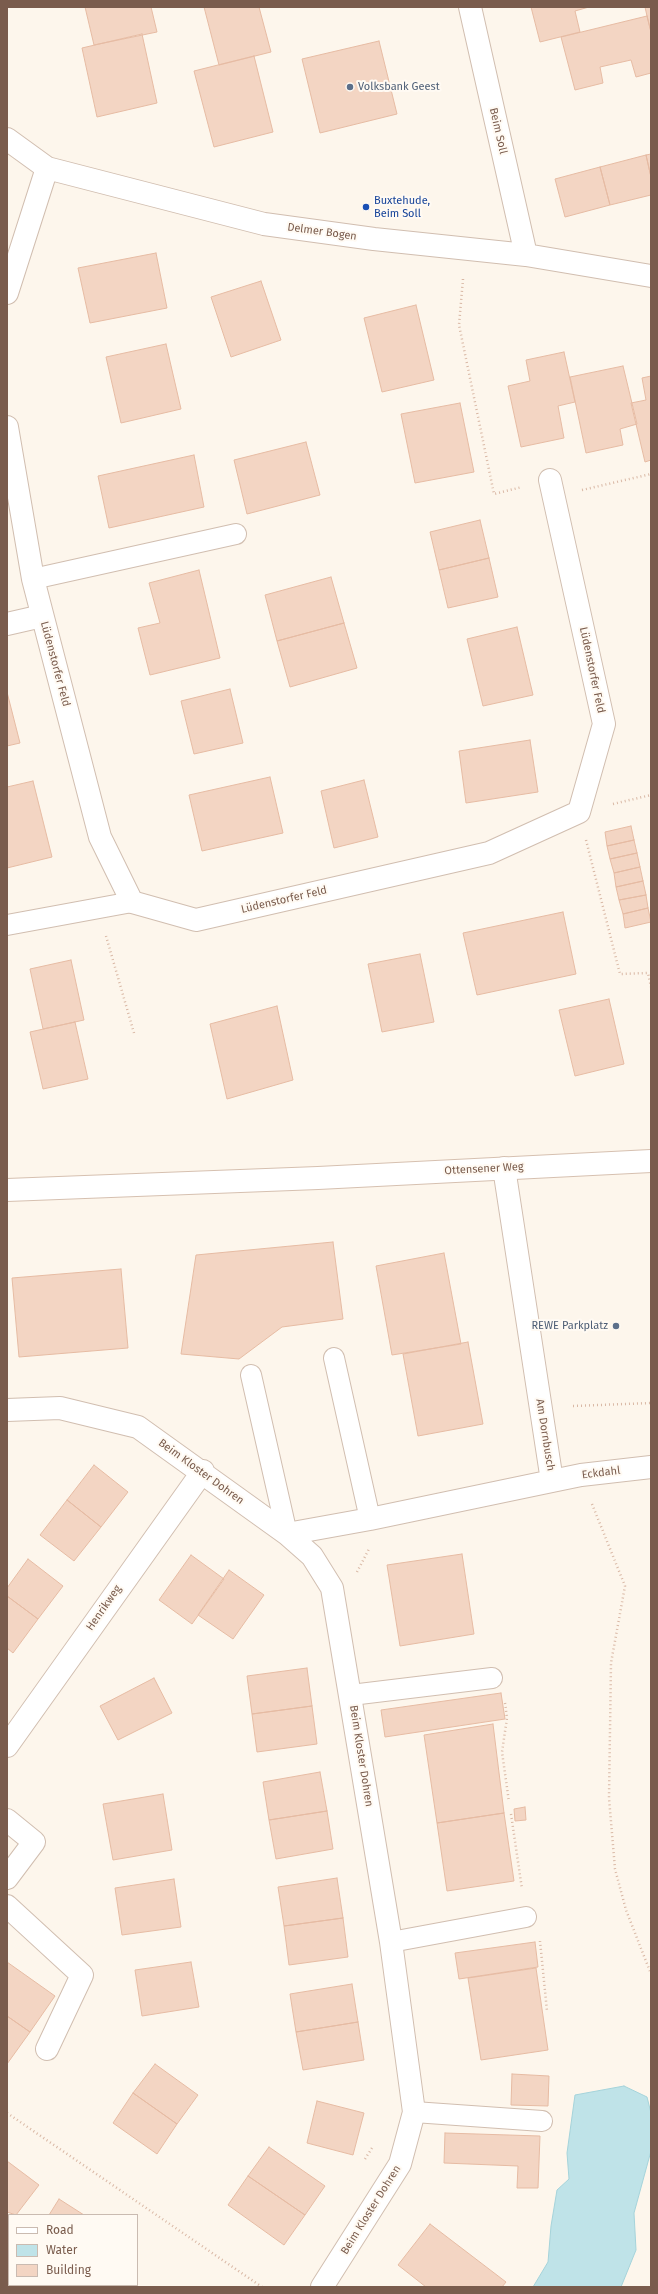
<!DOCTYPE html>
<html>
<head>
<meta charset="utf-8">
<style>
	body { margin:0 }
	#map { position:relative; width:658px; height:2294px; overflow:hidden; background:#fdf6ec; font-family:"Fira Sans",sans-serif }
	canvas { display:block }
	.frame { position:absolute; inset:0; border:8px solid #7a5c4d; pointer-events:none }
	.legend { position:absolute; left:8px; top:2214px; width:130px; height:72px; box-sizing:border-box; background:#fffaf3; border:1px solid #cabbb1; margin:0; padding:5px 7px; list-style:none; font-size:12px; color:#7a5c4d }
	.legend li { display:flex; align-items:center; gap:8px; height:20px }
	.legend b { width:20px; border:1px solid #cabbb1 }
</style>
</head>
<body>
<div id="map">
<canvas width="658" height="2294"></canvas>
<div class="frame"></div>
<ul class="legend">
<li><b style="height:5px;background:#fff"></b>Road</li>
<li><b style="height:11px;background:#bfe3e8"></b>Water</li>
<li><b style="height:11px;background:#f3d5c3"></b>Building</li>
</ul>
</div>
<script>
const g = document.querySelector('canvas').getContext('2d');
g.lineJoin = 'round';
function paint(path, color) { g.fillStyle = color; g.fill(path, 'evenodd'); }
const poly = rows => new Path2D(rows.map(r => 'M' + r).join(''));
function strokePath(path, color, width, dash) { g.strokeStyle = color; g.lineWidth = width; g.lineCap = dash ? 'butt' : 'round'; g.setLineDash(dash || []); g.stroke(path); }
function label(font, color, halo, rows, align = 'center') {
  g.font = font + ' "Fira Sans",sans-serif'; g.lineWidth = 4; g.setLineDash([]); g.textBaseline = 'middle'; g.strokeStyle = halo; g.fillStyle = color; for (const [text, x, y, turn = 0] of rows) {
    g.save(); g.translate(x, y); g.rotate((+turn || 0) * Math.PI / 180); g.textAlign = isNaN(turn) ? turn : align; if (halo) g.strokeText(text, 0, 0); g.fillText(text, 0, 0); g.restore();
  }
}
const water = poly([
	[624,2086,647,2097,651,2113,651,2151,634,2213,636,2250,621,2287,533,2287,548,2262,551,2226,557,2190,569,2179,567,2153,575,2095,624,2086]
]);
const building = poly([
	[85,7,151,7,157,32,94,45,85,7],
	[204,7,259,7,271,52,219,65,204,7],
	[531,7,589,7,575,11,580,32,540,42,531,7],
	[645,7,651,7,651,32,647,16,645,7],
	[647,16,651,32,651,73,636,77,631,60,600,67,603,83,575,90,561,37,647,16],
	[142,34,157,103,97,117,82,48,142,34],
	[379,41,397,114,320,133,302,59,379,41],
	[254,56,273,132,214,147,194,71,254,56],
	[651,154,651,177,646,155,651,154],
	[646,155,651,177,651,195,610,205,600,167,646,155],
	[600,167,610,205,565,217,555,179,600,167],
	[156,253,167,308,90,323,78,268,156,253],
	[261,281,281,340,231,357,211,297,261,281],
	[416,305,434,380,382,392,364,318,416,305],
	[166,344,181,409,121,423,106,357,166,344],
	[564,352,575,402,558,406,564,438,521,447,508,386,530,381,526,360,564,352],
	[623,366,637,424,620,429,623,445,586,453,570,377,623,366],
	[651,376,651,460,645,462,631,403,646,400,642,378,651,376],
	[460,403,474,472,415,483,401,414,460,403],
	[306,442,320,495,247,514,234,460,306,442],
	[194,455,204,507,109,528,98,476,194,455],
	[480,520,489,558,439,570,430,532,480,520],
	[489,558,498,597,448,608,439,570,489,558],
	[199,570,220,658,150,675,138,628,160,623,149,583,199,570],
	[331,577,344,623,277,641,265,595,331,577],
	[344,623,357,668,290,687,277,641,344,623],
	[517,627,533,695,483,706,467,639,517,627],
	[230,689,243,743,194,754,181,701,230,689],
	[7,692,20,743,7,746,7,692],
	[530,740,538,792,466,803,459,751,530,740],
	[270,777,283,833,202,851,189,795,270,777],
	[364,780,378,837,334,848,321,791,364,780],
	[33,781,52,857,7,868,7,787,33,781],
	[631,826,634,840,607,846,605,832,631,826],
	[634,840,637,853,610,859,607,846,634,840],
	[637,853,640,867,614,873,610,859,637,853],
	[640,867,643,881,616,887,614,873,640,867],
	[643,881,646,895,619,900,616,887,643,881],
	[646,895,648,908,623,914,619,900,646,895],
	[648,908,651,922,625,928,623,914,648,908],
	[563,912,576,974,477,995,463,933,563,912],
	[420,954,434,1022,382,1032,368,964,420,954],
	[71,960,84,1020,43,1029,30,969,71,960],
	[609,999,624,1064,575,1076,559,1010,609,999],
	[277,1006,293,1080,227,1099,210,1024,277,1006],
	[75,1022,88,1079,43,1089,30,1032,75,1022],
	[333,1242,343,1319,282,1327,239,1359,181,1354,196,1255,333,1242],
	[444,1253,461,1344,392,1355,376,1266,444,1253],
	[121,1269,128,1348,19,1357,12,1278,121,1269],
	[468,1342,483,1424,418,1436,403,1354,468,1342],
	[94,1465,128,1492,101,1527,67,1500,94,1465],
	[67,1500,101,1527,74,1561,40,1535,67,1500],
	[462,1554,474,1634,400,1646,387,1565,462,1554],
	[191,1555,224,1579,192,1624,159,1600,191,1555],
	[28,1559,63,1586,38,1619,7,1596,7,1588,28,1559],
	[229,1570,264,1595,233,1639,198,1615,229,1570],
	[7,1596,38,1619,13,1653,7,1648,7,1596],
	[307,1668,312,1706,252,1714,247,1676,307,1668],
	[154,1678,172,1713,118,1740,100,1706,154,1678],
	[501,1693,505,1719,385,1737,381,1710,501,1693],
	[312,1706,317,1744,257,1752,252,1714,312,1706],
	[493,1724,504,1813,437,1823,424,1735,493,1724],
	[320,1772,327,1811,269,1820,263,1782,320,1772],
	[163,1794,172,1850,113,1860,103,1804,163,1794],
	[525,1807,526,1820,515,1821,514,1809,525,1807],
	[327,1811,333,1849,276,1859,269,1820,327,1811],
	[504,1813,514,1881,447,1891,437,1823,504,1813],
	[337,1878,343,1918,284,1926,278,1887,337,1878],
	[174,1879,181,1927,122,1935,115,1888,174,1879],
	[343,1918,348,1957,289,1965,284,1926,343,1918],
	[535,1942,538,1967,459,1979,455,1953,535,1942],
	[7,1962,55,1996,30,2032,7,2016,7,1962],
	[191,1962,199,2007,142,2016,135,1970,191,1962],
	[536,1968,548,2050,481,2060,468,1978,536,1968],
	[352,1984,358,2022,296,2032,290,1994,352,1984],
	[7,2016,30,2032,7,2064,7,2016],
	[358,2022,364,2060,303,2070,296,2032,358,2022],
	[155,2064,198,2095,177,2124,133,2093,155,2064],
	[512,2074,549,2076,548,2106,511,2105,512,2074],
	[133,2093,177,2124,157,2154,113,2123,133,2093],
	[317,2101,364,2113,353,2155,307,2143,317,2101],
	[445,2133,540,2136,538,2188,517,2188,518,2166,444,2163,445,2133],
	[269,2147,325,2186,305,2215,248,2176,269,2147],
	[7,2161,39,2185,16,2215,7,2212,7,2161],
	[248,2176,305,2215,284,2245,228,2205,248,2176],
	[59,2199,84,2215,49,2215,59,2199],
	[430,2224,506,2282,502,2287,426,2287,398,2265,430,2224],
	[61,2285,87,2285,86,2287,64,2287,61,2285]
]);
const path = poly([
	[637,7,637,8],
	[463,279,459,325,494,494,522,487],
	[582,490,651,474],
	[613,804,651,795],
	[586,840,620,974,648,973,651,987],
	[106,936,134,1033],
	[573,1406,651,1403],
	[592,1504,625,1586,611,1663,609,1798,615,1869,626,1910,651,1974],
	[357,1572,369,1549],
	[505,1703,507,1718,502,1752,509,1802],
	[511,1814,522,1889],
	[540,1941,547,2011],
	[7,2113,262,2287],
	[365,2159,372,2148]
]);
const lane = poly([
	[33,579,236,534],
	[7,925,132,902],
	[334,1358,370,1519],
	[251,1375,287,1534],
	[351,1695,492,1678],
	[391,1942,526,1917],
	[414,2112,542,2121]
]);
const street = poly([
	[470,7,526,255],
	[7,139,47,168,264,224,374,239,526,255,651,276],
	[7,293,47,168],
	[7,427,33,579,100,837,132,902,196,920,489,853,579,812,604,724,550,480],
	[7,624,42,616],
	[7,1410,60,1408,138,1427,287,1534,312,1556,332,1588,391,1942,414,2112,400,2164,322,2287],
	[552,1481,581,1475,651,1467],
	[287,1534,370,1519,552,1481,504,1168],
	[7,1746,203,1471],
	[7,1820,34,1842,7,1878],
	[7,1906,82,1975,47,2049]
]);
const secondary = poly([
	[7,1190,318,1178,651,1161]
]);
const markers = [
	[350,87,4,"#5c6f8a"],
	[366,207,4,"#1a4fb4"],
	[616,1326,4,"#5c6f8a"]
];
const serviceNames = [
	["Volksbank Geest",358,87],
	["REWE Parkplatz",608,1326,"right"]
];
const streetNames = [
	["Beim Soll",498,131,77],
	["Delmer Bogen",322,232,8],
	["Lüdenstorfer Feld",55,664,75],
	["Lüdenstorfer Feld",592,670,78],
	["Lüdenstorfer Feld",284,900,-13],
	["Ottensener Weg",484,1169,-3],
	["Am Dornbusch",545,1435,81],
	["Beim Kloster Dohren",201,1472,36],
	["Eckdahl",601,1473,-7],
	["Henrikweg",104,1608,-55],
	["Beim Kloster Dohren",361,1756,81],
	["Beim Kloster Dohren",371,2210,-58]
];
const transitNames = [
	["Buxtehude,",374,201],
	["Beim Soll",374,214]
];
paint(water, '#bfe3e8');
strokePath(water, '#a5d3da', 1);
paint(building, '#f3d5c3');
strokePath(building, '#e6bba3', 1);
strokePath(lane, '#d1beb0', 22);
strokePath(street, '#d1beb0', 24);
strokePath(secondary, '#d6c0b0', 24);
strokePath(path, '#d9b8a5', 2.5, [1, 3]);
strokePath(lane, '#fff', 20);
strokePath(street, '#fff', 22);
strokePath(secondary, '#fff', 22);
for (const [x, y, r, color] of markers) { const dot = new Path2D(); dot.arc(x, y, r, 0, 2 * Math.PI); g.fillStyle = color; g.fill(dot); strokePath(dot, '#fffaf3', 1.5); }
label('11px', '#4e5e75', '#fffaf3', serviceNames, 'left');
label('11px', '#7a5c4d', '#fffaf3', streetNames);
label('11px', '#164399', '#fffaf3', transitNames, 'left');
</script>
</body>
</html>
